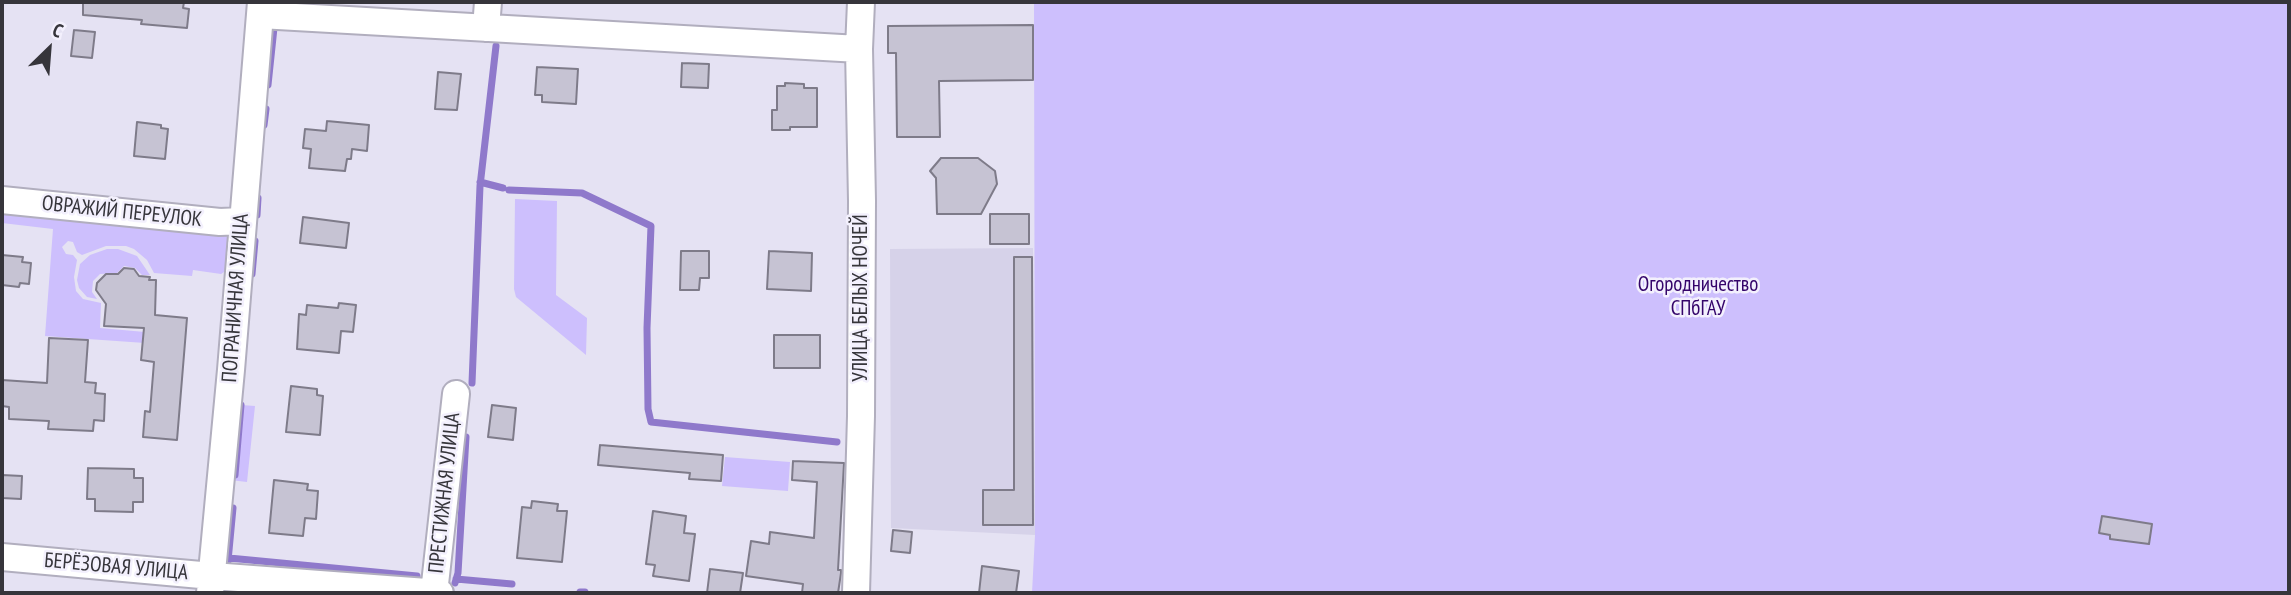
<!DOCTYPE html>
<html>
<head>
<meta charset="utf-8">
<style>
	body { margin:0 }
	#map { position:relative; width:2291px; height:595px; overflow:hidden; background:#e5e2f3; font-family:"PT Sans Narrow",sans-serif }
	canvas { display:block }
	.frame { position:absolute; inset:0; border:4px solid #36353b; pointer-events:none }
	.north { position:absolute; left:14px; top:14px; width:70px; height:70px; -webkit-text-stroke:5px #f3f0fd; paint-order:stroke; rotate:25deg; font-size:19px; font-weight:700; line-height:28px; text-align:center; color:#36353b }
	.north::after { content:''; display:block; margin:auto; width:24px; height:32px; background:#36353b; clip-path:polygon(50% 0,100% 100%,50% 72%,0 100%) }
</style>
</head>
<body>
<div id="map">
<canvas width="2291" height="595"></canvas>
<div class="frame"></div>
<div class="north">С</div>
</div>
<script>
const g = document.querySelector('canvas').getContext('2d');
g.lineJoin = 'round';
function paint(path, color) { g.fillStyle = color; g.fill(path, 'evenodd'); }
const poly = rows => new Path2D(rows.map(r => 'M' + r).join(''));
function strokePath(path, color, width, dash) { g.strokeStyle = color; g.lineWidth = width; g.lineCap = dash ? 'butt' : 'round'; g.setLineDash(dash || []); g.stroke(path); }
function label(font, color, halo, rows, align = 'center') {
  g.font = font + ' "PT Sans Narrow",sans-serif'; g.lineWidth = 5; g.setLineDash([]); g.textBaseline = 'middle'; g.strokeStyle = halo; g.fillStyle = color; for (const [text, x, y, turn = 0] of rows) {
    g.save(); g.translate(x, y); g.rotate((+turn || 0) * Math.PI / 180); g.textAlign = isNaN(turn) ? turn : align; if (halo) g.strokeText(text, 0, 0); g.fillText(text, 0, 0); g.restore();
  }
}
const built = poly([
	[1033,248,1035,535,891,528,890,249]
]);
const green = poly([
	[1034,2,2289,2,2289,593,1032,593,1035,535],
	[515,199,557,201,556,295,587,318,586,355,516,297,514,289],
	[2,205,228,234,232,240,230,268,221,274,193,270,192,276,154,273,147,260,134,249,126,246,106,246,82,255,77,252,73,242,68,241,62,247,66,254,73,255,77,260,74,277,76,291,83,299,101,303,100,328,145,332,145,343,45,336,53,229,2,223],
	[107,249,118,249,137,256,150,275,142,275,135,268,124,266,117,273,100,274,93,281,92,292,97,299,87,297,79,288,77,280,80,264,90,255],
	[241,405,255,406,247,482,230,480],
	[725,457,790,462,788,491,722,486]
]);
const stream = poly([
	[278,2,278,3],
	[268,85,274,28],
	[264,125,266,109],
	[480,182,503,188],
	[509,190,582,193,651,226,647,328,648,409,651,422,837,442],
	[257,215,258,198],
	[252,274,255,241],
	[472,383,480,186,496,46],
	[235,475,241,405],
	[229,558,417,576],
	[228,561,233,508],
	[456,579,512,584],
	[455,583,458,573,466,437],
	[580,592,585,592]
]);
const building = poly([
	[83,2,184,2,183,8,189,9,187,28,141,24,142,20,83,15,83,2],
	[1033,25,1033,80,939,81,940,137,897,137,896,53,888,53,888,26,1033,25],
	[74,30,95,32,92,58,71,56,74,30],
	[682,63,709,64,708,88,681,87,682,63],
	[537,67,578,69,576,104,542,102,542,95,535,95,537,67],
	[438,72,461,74,457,110,435,109,438,72],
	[785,83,804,84,804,88,817,88,817,127,790,127,790,130,772,130,772,110,777,110,777,86,785,86,785,83],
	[327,121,369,125,367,151,352,149,351,159,347,159,345,171,309,168,311,149,303,148,305,129,326,131,327,121],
	[137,122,161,125,161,128,168,129,165,159,134,156,137,122],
	[941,158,978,158,995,171,997,184,981,214,937,214,936,178,930,171,941,158],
	[990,214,1029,214,1029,244,990,244,990,214],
	[303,217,349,223,346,248,300,243,303,217],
	[681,251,709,251,709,278,700,278,699,290,680,290,681,251],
	[769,251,812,253,811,291,767,289,769,251],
	[2,255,23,257,22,262,31,263,29,284,20,283,19,287,2,285,2,255],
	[1014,257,1032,257,1033,525,983,525,983,490,1014,490,1014,257],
	[124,268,134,269,139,276,150,277,149,280,156,280,155,315,187,318,177,440,143,437,145,411,150,412,154,362,141,360,144,328,104,326,106,304,96,290,97,283,106,274,118,274,124,268],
	[339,303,356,305,353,332,341,331,339,353,297,349,299,314,306,315,307,305,338,308,339,303],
	[774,335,820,335,820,368,774,368,774,335],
	[49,338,88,340,85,382,96,383,95,393,105,394,104,421,94,420,93,431,48,429,49,421,9,419,9,407,2,406,2,380,47,383,49,338],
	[291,386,317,389,317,395,323,396,320,435,286,432,291,386],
	[492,405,516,408,513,440,488,437,492,405],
	[600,445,723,455,721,481,689,479,690,473,598,465,600,445],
	[793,461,844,463,838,570,841,570,841,573,838,593,802,593,803,584,746,576,751,541,769,544,770,532,814,538,817,482,792,480,793,461],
	[88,468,134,469,134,478,143,478,143,502,133,502,133,512,95,511,95,499,87,499,88,468],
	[2,475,22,476,21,499,2,498,2,475],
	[274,480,308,484,307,490,318,491,316,519,305,518,303,536,269,533,274,480],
	[532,501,558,504,557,511,567,511,562,562,517,558,522,507,531,508,532,501],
	[653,511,686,516,684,533,695,534,689,581,653,576,655,565,646,564,653,511],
	[2102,516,2152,524,2149,544,2110,539,2110,535,2099,533,2102,516],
	[893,530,912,532,910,553,891,551,893,530],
	[982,566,1019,571,1016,593,979,593,982,566],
	[710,569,743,573,740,593,707,593,710,569]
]);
const street = poly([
	[260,15,859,49],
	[486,28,488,2],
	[2,200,220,222,242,221],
	[2,557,212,576,440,593],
	[210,593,231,370,261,2],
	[434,593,456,394],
	[856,593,861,416,862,201,859,49,861,2]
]);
const streetNames = [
	["ОВРАЖИЙ ПЕРЕУЛОК",122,212,6],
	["ПОГРАНИЧНАЯ УЛИЦА",236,298,-86],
	["УЛИЦА БЕЛЫХ НОЧЕЙ",861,298,-90],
	["ПРЕСТИЖНАЯ УЛИЦА",445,493,-84],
	["БЕРЁЗОВАЯ УЛИЦА",116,567,5]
];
const parkNames = [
	["Огородничество",1698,285],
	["СПбГАУ",1698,309]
];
paint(built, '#d6d2e9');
paint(green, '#cdbffd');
strokePath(stream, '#8f79cb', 7);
paint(building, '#c6c3d3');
strokePath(building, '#7e7b89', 2);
strokePath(street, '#b1aebe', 30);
strokePath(street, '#fff', 26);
label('21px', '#36353b', '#f3f0fd', streetNames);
label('21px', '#34046a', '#f3f0fd', parkNames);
</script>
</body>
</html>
